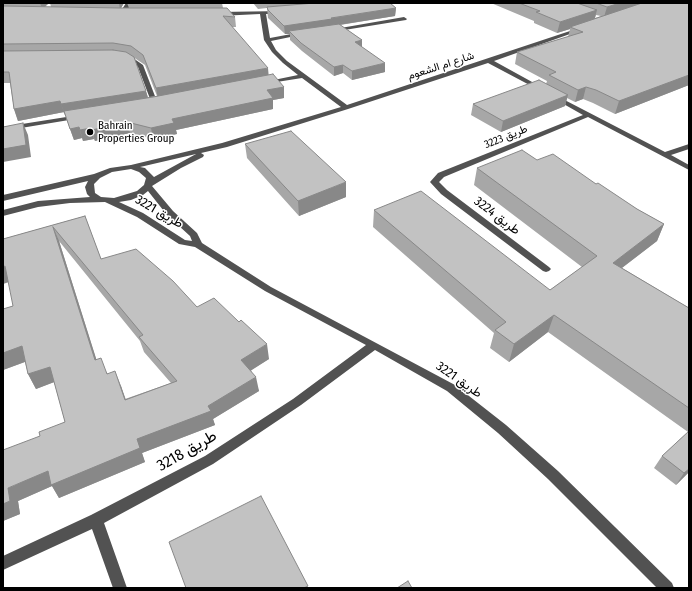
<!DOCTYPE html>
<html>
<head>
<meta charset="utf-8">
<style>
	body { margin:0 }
	#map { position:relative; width:692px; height:591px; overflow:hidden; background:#fff; font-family:"Fira Sans Condensed",sans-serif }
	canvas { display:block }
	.frame { position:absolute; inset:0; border:4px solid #000; pointer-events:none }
</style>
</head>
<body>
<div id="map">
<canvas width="692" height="591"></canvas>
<div class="frame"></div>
</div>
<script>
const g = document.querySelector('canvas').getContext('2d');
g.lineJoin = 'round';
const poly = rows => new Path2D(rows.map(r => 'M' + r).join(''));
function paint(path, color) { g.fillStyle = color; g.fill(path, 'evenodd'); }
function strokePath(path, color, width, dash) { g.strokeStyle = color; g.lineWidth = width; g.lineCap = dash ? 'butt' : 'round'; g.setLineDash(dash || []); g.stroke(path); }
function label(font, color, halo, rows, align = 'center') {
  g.font = font + ' "Fira Sans Condensed",Vazirmatn,sans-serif'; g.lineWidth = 3; g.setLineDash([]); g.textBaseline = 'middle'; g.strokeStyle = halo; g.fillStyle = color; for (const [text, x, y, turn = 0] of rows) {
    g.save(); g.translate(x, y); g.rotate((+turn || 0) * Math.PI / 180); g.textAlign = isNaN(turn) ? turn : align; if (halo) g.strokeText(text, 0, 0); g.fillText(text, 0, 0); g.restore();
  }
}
const minor = poly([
	[126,3,132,3,124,15,120,15,119,14,126,3],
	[283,11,284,12,281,14,266,14,270,38,302,32,305,34,271,41,276,50,287,61,347,105,579,28,584,29,494,61,543,88,543,90,539,90,488,63,348,109,227,147,201,153,204,155,203,157,181,168,152,186,173,211,197,233,202,243,271,287,455,385,506,425,558,471,672,583,674,588,657,588,548,479,498,433,447,391,375,350,301,405,213,464,104,523,127,588,113,588,92,529,3,570,3,556,91,515,205,456,293,399,366,345,265,291,195,247,179,244,137,217,105,202,70,203,38,207,3,216,3,210,38,201,90,197,87,194,85,187,88,181,3,201,3,195,94,174,110,168,131,165,222,143,341,107,302,78,264,84,264,82,298,75,283,63,272,52,264,40,260,14,219,16,216,14,219,12,283,11],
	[196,154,154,177,145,168,140,167,196,154],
	[131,169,139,172,146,178,144,185,137,191,114,198,101,197,95,193,94,184,100,178,112,172,131,169],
	[148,191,167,215,190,236,192,241,185,240,143,213,119,202,131,200,143,195,148,191],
	[404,17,407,19,406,20,332,32,329,30,404,17],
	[123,56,133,58,143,65,158,104,157,105,152,104,138,67,129,61,121,59,120,58,123,56],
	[555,95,665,152,689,144,689,149,671,155,689,165,689,170,588,117,444,177,439,182,447,190,549,267,551,269,549,271,546,272,543,271,441,194,430,182,438,173,583,115,553,98,553,96,555,95],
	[79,115,83,117,81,118,3,131,3,127,79,115]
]);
const wall = poly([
	[3,3,49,3,45,7,51,7,50,3,124,3,121,8,129,8,127,3,222,3,223,8,235,17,236,27,232,27,268,75,284,87,284,98,273,100,273,109,176,130,177,134,153,139,130,133,95,141,94,139,83,141,82,138,74,140,64,112,18,121,14,109,10,83,3,83],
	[133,57,145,65,157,96,148,97],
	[253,3,390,3,396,8,395,16,340,25,362,40,362,47,385,72,352,80,343,73,334,76,302,51,290,40,290,34,285,34,268,18,267,8,258,9],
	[491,3,689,3,689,85,615,114,593,103,583,99,575,102,567,98,565,106,501,132,471,115,473,104,546,84,547,81,515,64,517,52,568,37,570,29,557,33,534,23,534,21],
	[596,15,601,16,595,18],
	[245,144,346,197,299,216,247,158],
	[537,160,596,184,637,209,664,224,657,241,622,268,689,308,689,472,676,485,654,468,662,456,688,432,548,332,509,362,490,348,494,333,373,227,374,210,550,290,582,267,474,185,477,168],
	[85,216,101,259,197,307,269,359,251,370,259,391,213,419,215,425,142,453,145,462,59,498,52,486,18,501,20,514,3,521,40,436,65,422,54,382,36,389,28,374,25,362,3,370,3,309,13,306,3,239],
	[59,241,140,341,144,352,171,383,125,399,121,386,108,374,96,359]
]);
const shadedWall = poly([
	[40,3,49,3,42,9],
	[119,3,124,3,120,10],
	[620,3,653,3,604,17,607,7],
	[396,8,395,16,332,26,289,31,290,34,285,34,284,26],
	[597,10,594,21,570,27,570,29,557,33,560,22],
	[362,40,362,49,355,42],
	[385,63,385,72,352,80,352,71],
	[343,65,343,73,334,76,334,67],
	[268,68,269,79,158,99,156,88],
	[689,75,689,85,615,114,619,101],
	[284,87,284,98,273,100,273,109,176,130,177,134,153,139,151,128,172,119,267,90],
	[586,87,583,99,575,102,578,90],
	[146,91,149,102,65,115,61,104],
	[568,95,565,106,501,132,503,121],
	[60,101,64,112,18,121,14,109],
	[127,122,130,133,95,141,92,130],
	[23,123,28,135,31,157,3,162,3,149],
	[79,127,82,138,74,140,70,129],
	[91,128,94,139,83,141,80,130],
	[346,182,346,197,299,216,298,201],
	[664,224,657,241,606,280,613,263],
	[53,227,59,241,101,374,95,360],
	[5,266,12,281,3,284,3,267],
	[554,315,548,332,509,362,514,344],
	[267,344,269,359,244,375,241,360],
	[22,346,30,360,3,370,3,353],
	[50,367,57,381,36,389,28,374],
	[115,371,121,386,131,414,125,400],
	[256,377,259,391,213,419,215,425,142,453,145,462,59,498,52,486,18,501,20,514,3,521,3,504,8,488,48,471,137,439,208,406],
	[689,469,689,472,676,485,684,473]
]);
const building = poly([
	[315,3,390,3,396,8,331,18,332,19,284,26,268,10,267,7,315,3],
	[519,3,577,3,597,10,560,22,536,12,540,11,519,3],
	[596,3,620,3,607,7,596,3],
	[642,3,689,3,689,75,619,101,596,90,586,87,578,90,549,75,556,72,517,52,583,32,570,27,642,3],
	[3,6,120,8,227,8,235,17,223,16,268,68,156,88,143,55,131,46,113,43,3,44,3,6],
	[339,24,362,40,355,42,385,63,352,71,343,65,334,67,301,43,289,31,339,24],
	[113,50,126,52,134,57,146,91,61,104,60,101,14,109,9,72,3,72,3,51,113,50],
	[273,74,284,87,267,90,273,98,172,119,174,123,151,128,127,122,92,130,91,128,80,130,79,127,70,129,64,111,153,97,273,74],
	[539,80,568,95,503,121,473,104,539,80],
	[23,123,26,145,3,149,3,127,23,123],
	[291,131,346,182,298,201,245,144,291,131],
	[522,150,537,160,553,154,596,184,598,183,637,209,664,224,613,263,689,308,689,408,554,315,514,344,495,330,506,322,374,210,421,191,550,290,597,256,477,168,522,150],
	[85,216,101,259,136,249,173,281,197,307,214,298,239,322,241,320,267,344,241,360,256,377,208,406,211,411,137,439,140,448,51,485,48,471,8,488,10,501,3,504,3,450,40,436,39,432,65,422,50,367,28,374,22,346,3,353,3,309,13,306,5,266,3,267,3,239,85,216],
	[53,227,143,335,139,337,177,381,125,400,115,371,107,374,101,358,95,360,53,227],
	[689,431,689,469,684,473,662,456,689,431],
	[261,496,308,586,304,588,186,588,169,542,261,496],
	[408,581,412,588,397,588,408,581]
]);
const markers = [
	[90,132,4,"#000"]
];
const farStreetnames = [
	["شارع ام الشعوم",441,66,-18],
	["طريق 3223",506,137,-22]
];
const farPoinames = [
	["Bahrain",98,126],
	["Properties Group",98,139]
];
const streetNames = [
	["طريق 3221",159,212,30],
	["طريق 3224",497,216,37],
	["طريق 3221",459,380,35]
];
const nearStreetnames = [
	["طريق 3218",187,451,-30]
];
paint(minor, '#525252');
paint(wall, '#a7a7a7');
paint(shadedWall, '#888');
paint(building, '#c2c2c2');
strokePath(building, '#888', 1);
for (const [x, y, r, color] of markers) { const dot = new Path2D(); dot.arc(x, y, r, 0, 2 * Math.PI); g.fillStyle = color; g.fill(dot); strokePath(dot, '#fff', 1.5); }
label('11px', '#000', '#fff', farStreetnames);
label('11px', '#000', '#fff', farPoinames, 'left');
label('13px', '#000', '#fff', streetNames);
label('16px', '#000', '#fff', nearStreetnames);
</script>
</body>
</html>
